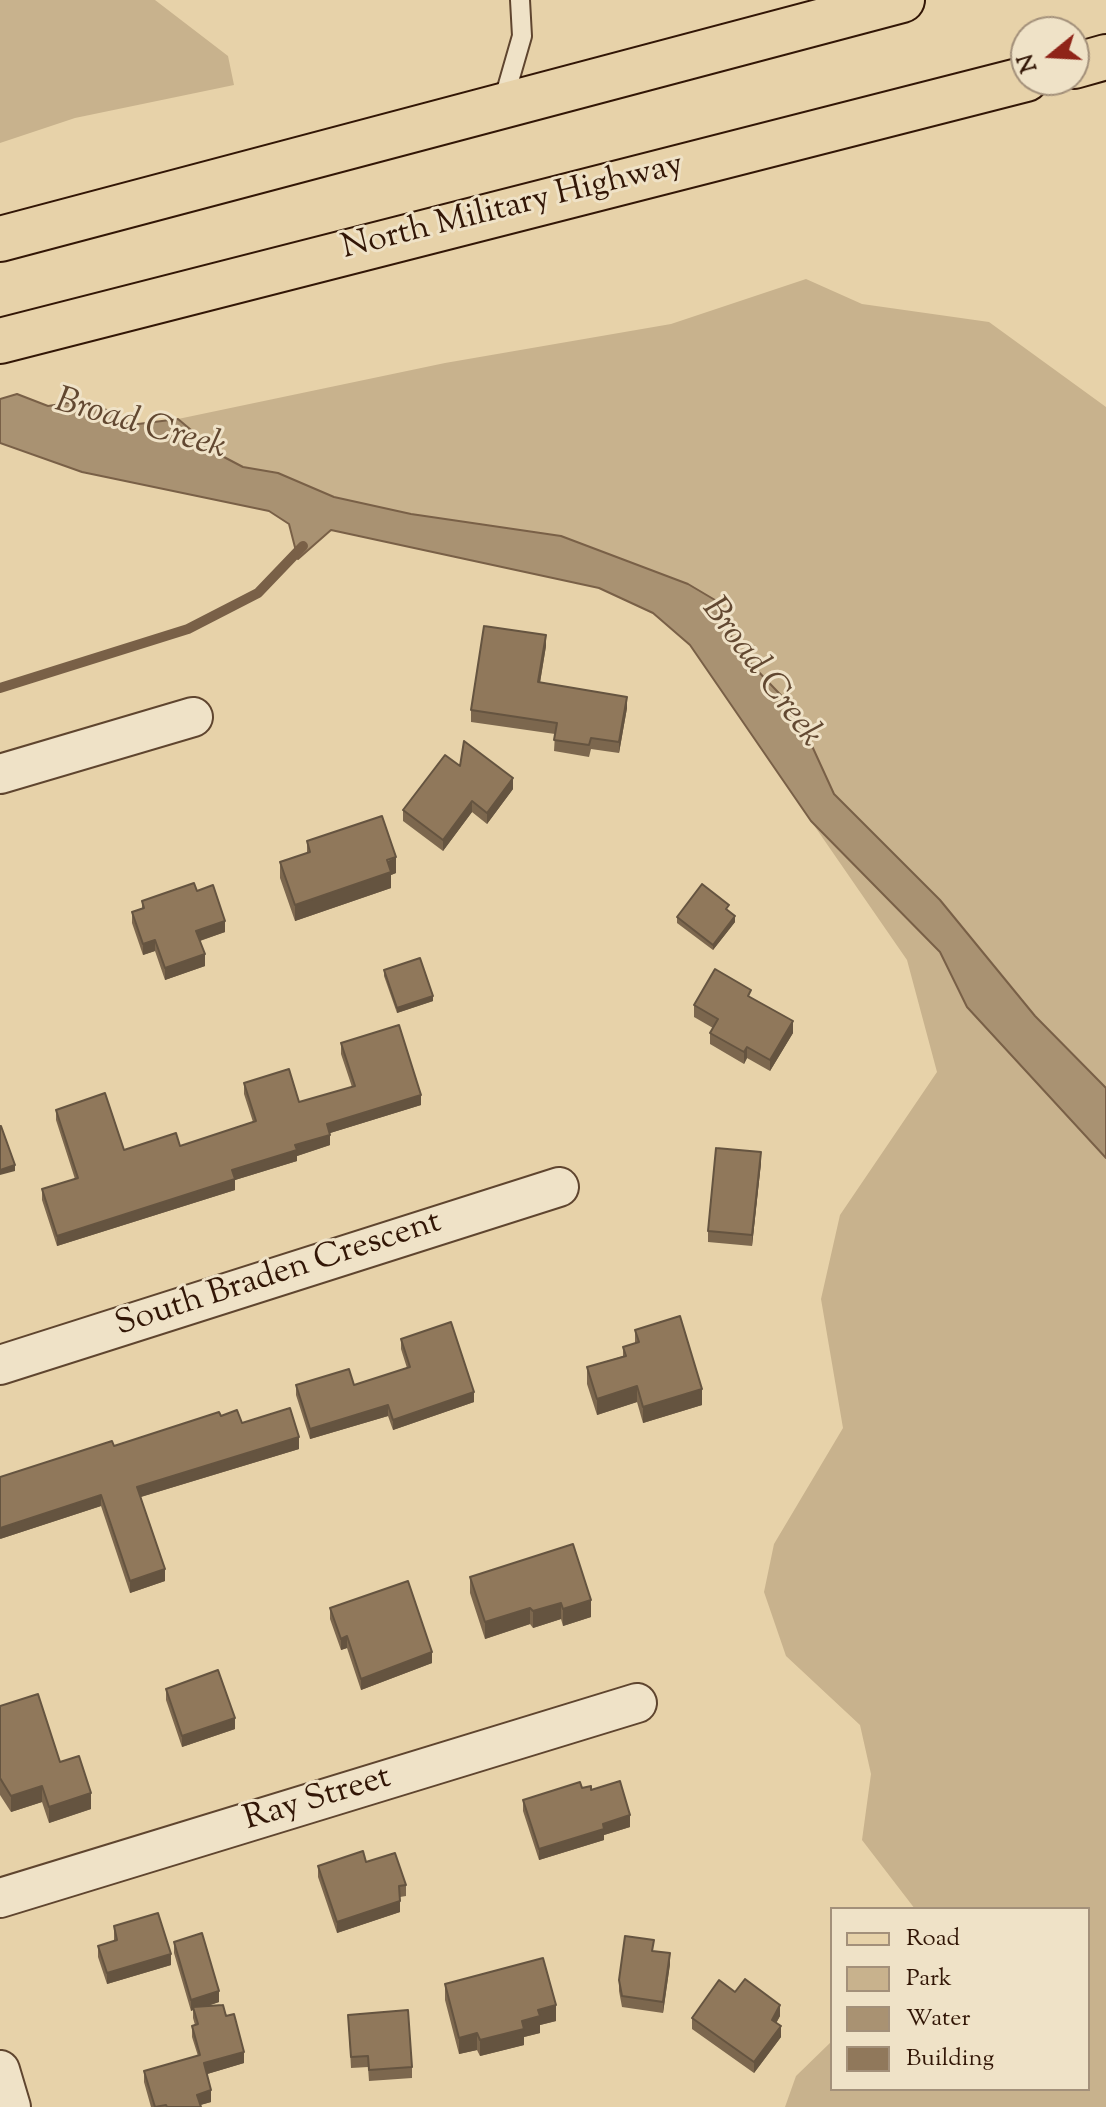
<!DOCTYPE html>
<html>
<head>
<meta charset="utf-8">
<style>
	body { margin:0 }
	#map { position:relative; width:1106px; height:2107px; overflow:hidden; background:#e7d2a9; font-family:"Sorts Mill Goudy",serif }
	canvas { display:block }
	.legend { position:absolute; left:830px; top:1907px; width:260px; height:184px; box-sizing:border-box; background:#efe2c7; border:2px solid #a3907a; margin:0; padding:10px 14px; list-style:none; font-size:24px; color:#321606 }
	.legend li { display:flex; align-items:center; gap:16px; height:40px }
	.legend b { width:40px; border:2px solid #a3907a }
	.north { position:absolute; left:1010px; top:16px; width:80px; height:80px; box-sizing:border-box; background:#efe2c7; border:2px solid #a3907a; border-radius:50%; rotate:252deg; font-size:22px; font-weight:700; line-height:32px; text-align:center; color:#321606 }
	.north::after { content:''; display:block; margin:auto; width:28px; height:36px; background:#8f2418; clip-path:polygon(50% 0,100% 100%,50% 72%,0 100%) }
</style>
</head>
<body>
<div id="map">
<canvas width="1106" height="2107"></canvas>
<ul class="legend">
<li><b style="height:10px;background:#e7d2a9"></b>Road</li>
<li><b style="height:22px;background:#c8b28d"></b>Park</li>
<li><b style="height:22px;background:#a99272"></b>Water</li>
<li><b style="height:22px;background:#90785b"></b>Building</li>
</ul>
<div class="north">N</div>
</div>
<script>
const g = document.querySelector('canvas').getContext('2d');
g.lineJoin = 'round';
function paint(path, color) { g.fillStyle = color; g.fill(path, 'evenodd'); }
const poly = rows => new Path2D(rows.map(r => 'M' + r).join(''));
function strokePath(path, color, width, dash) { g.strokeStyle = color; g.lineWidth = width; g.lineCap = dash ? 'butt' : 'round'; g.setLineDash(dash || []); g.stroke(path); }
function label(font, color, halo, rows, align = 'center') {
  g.font = font + ' "Sorts Mill Goudy",serif'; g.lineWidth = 6; g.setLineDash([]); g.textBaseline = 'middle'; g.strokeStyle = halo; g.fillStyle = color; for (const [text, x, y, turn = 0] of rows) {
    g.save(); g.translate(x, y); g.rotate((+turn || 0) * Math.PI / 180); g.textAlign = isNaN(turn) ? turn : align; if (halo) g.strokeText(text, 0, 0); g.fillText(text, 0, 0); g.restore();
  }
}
const green = poly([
	[0,0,155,0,228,56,234,85,75,118,0,143],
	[806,279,862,304,989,322,1106,407,1106,1088,1035,1016,940,900,834,794,796,711,733,645,727,613,411,514,334,497,278,473,243,467,222,456,178,419,445,363,671,324],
	[811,821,940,952,967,1007,1106,1158,1106,2107,785,2107,796,2076,832,2041,832,2089,1088,2089,1088,1909,915,1909,862,1840,871,1774,860,1725,786,1656,764,1592,774,1544,843,1428,821,1299,840,1215,937,1072,907,960]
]);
const water = poly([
	[17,394,48,406,74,402,107,410,130,425,178,419,222,456,243,467,278,473,334,497,411,514,561,536,688,584,715,600,727,613,733,645,796,711,834,794,940,900,1035,1016,1106,1088,1106,1158,967,1007,940,952,811,821,690,645,653,613,599,588,331,530,298,559,289,524,269,511,82,472,0,443,0,399,17,394]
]);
const stream = poly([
	[0,688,188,629,258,593,303,546]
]);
const service = poly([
	[503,102,522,36,520,0]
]);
const minor = poly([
	[0,774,193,717],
	[0,1365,559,1187],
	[0,1898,637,1703],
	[0,2070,11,2107]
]);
const primary = poly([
	[1074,66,1106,57],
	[0,239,902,0],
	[0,341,1026,79]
]);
const wall = poly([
	[546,646,540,683,627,708,619,753,591,749,589,757,554,751,555,734,471,722,471,710],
	[460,766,513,789,487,824,472,812,443,851,403,821,403,810],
	[307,841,396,873,391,875,391,888,295,921,280,878,280,862,307,853],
	[197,891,225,932,200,941,205,966,165,980,155,951,143,955,132,923,132,912,142,908,142,901],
	[729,911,735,922,713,950,677,923,677,917],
	[384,970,433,1001,397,1013,384,976],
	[751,998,793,1033,770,1071,747,1058,744,1064,710,1044,710,1033,713,1028,694,1017,694,1005],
	[341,1043,421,1105,330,1133,330,1145,297,1156,297,1161,235,1180,235,1190,57,1246,42,1200,42,1189,75,1179,56,1120,56,1110,124,1150,180,1146,253,1122,244,1094,244,1083,299,1102,352,1087,341,1054],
	[761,1163,752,1246,708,1242,708,1231],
	[635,1330,702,1405,643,1423,637,1402,597,1415,587,1384,587,1367,623,1356,623,1347,635,1343],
	[401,1339,474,1402,393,1430,388,1416,310,1439,296,1395,296,1385,354,1385,407,1368,401,1349],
	[221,1416,242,1423,299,1449,141,1497,165,1581,130,1593,101,1506,0,1539,114,1446],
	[573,1544,591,1617,563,1626,561,1619,533,1628,530,1624,485,1639,470,1593,470,1577],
	[330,1608,432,1663,361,1690,347,1648,341,1650,330,1619],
	[166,1689,235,1729,182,1747,166,1700],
	[0,1706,60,1762,91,1809,49,1823,42,1802,11,1812,0,1795],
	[582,1788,591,1790,630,1827,604,1835,604,1840,539,1860,523,1811,523,1800],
	[366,1862,406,1885,406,1896,400,1897,400,1912,337,1933,318,1877,318,1866],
	[114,1926,171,1965,107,1984,98,1957,98,1946,114,1941],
	[174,1942,219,2002,208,2006,226,2016,244,2063,207,2074,211,2102,200,2105,201,2107,151,2107,144,2082,144,2071,198,2056,192,2037,192,2026,195,2025,193,2018,193,2010,191,2011,174,1953],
	[654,1951,670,1964,663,2013,622,2007,619,1991,619,1980],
	[445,1984,556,2021,540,2025,540,2033,524,2037,524,2045,480,2056,477,2050,459,2054,445,2000],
	[735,1992,780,2016,776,2023,781,2037,754,2073,692,2029,692,2018],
	[348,2015,412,2067,412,2078,369,2081,368,2067,351,2068]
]);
const shadedWall = poly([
	[546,635,546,646,538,694,538,682],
	[627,697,627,708,619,753,619,742],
	[513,778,513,789,487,824,487,813],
	[472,801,472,812,443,851,443,840],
	[396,857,396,873,391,875,391,888,295,921,295,905],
	[735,916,735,922,713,950,713,945],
	[225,921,225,932,196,942,196,931],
	[155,940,155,951,143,955,143,944],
	[205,954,205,966,165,980,165,968],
	[433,996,433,1001,397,1013,397,1008],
	[793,1021,793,1033,770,1071,770,1060],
	[747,1047,747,1058,744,1064,744,1052],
	[421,1095,421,1105,327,1134,327,1124],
	[330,1135,330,1145,297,1156,297,1161,235,1180,235,1190,57,1246,57,1236,295,1145],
	[761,1152,761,1163,752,1246,752,1235],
	[15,1165,15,1171,0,1175,0,1170],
	[637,1386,637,1402,597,1415,597,1399],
	[702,1389,702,1405,643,1423,643,1407],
	[474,1392,474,1402,393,1430,393,1420],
	[388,1405,388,1416,310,1439,310,1429],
	[299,1437,299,1449,137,1498,137,1487],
	[101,1495,101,1506,0,1539,0,1528],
	[165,1569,165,1581,130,1593,130,1581],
	[591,1600,591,1617,563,1626,563,1609],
	[561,1603,561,1619,533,1628,533,1611],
	[530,1608,530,1624,485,1639,485,1622],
	[347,1636,347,1648,341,1650,341,1639],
	[432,1652,432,1663,361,1690,361,1679],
	[235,1718,235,1729,182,1747,182,1736],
	[42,1786,42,1802,11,1812,11,1796],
	[91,1793,91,1809,49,1823,49,1807],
	[630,1815,630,1827,604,1835,604,1840,539,1860,539,1849,603,1824],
	[400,1901,400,1912,337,1933,337,1922],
	[670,1953,670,1964,663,2013,663,2002],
	[171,1954,171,1965,107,1984,107,1973],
	[219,1991,219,2002,194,2010,193,2007,193,2010,191,2011,191,2000],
	[556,2005,556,2021,540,2025,540,2033,524,2037,524,2045,480,2056,480,2040,538,2010],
	[780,2005,780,2016,772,2031,772,2020],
	[781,2026,781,2037,754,2073,754,2062],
	[477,2033,477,2050,459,2054,459,2038],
	[244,2052,244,2063,204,2075,204,2063],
	[211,2090,211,2102,197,2106,197,2095]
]);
const building = poly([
	[484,626,546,635,538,682,627,697,619,742,591,738,589,745,554,740,557,723,471,710,484,626],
	[464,741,513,778,487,813,472,801,443,840,403,810,445,755,460,766,464,741],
	[382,816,396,857,387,860,391,872,295,905,280,862,310,852,307,841,382,816],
	[194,883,197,891,213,885,225,921,196,931,205,954,165,968,155,940,143,944,132,912,144,908,142,901,194,883],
	[702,884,729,905,726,909,735,916,713,945,677,917,702,884],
	[420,958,433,996,397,1008,384,970,420,958],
	[715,969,751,990,748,996,793,1021,770,1060,747,1047,744,1052,710,1033,718,1019,694,1005,715,969],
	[399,1025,421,1095,327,1124,330,1135,295,1145,297,1150,232,1170,235,1179,57,1236,42,1189,78,1178,56,1110,105,1093,124,1150,176,1133,180,1146,256,1121,244,1083,289,1069,299,1102,355,1086,341,1043,399,1025],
	[0,1126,1,1126,15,1165,0,1170,0,1126],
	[716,1148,761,1152,752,1235,708,1231,716,1148],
	[680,1316,702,1389,643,1407,637,1386,597,1399,587,1367,626,1356,623,1347,639,1342,635,1330,680,1316],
	[451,1322,474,1392,393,1420,388,1405,310,1429,296,1385,349,1369,354,1385,410,1367,401,1339,451,1322],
	[290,1408,299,1437,137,1487,165,1569,130,1581,101,1495,0,1528,0,1477,112,1441,114,1446,219,1412,221,1416,237,1410,242,1423,290,1408],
	[573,1544,591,1600,563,1609,561,1603,533,1611,530,1608,485,1622,470,1577,573,1544],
	[408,1581,432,1652,361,1679,347,1636,341,1639,330,1608,408,1581],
	[218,1670,235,1718,182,1736,166,1689,218,1670],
	[38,1694,60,1762,79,1756,91,1793,49,1807,42,1786,11,1796,0,1778,0,1706,38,1694],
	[620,1781,630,1815,603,1824,604,1829,539,1849,523,1800,580,1782,582,1788,591,1786,591,1790,620,1781],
	[363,1851,366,1862,395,1853,406,1885,399,1886,400,1901,337,1922,318,1866,363,1851],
	[158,1913,171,1954,107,1973,98,1946,117,1940,114,1926,158,1913],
	[202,1933,219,1991,191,2000,174,1942,202,1933],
	[625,1936,654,1940,652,1951,670,1953,663,2002,622,1996,619,1980,625,1936],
	[543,1958,556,2005,538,2010,540,2016,522,2021,524,2029,480,2040,477,2033,459,2038,445,1984,543,1958],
	[745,1979,780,2005,772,2020,781,2026,754,2062,692,2018,719,1980,735,1992,745,1979],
	[223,2005,226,2016,234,2014,244,2052,204,2063,211,2090,197,2095,201,2107,167,2107,166,2105,155,2107,144,2071,200,2055,192,2026,198,2024,193,2007,223,2005],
	[408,2010,412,2067,369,2070,368,2056,351,2057,348,2015,408,2010]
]);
const streetNames = [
	["North Military Highway",513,209,-14],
	["South Braden Crescent",279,1276,-18],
	["Ray Street",318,1801,-17]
];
const waterNames = [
	["Broad Creek",140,427,16],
	["Broad Creek",760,674,53]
];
paint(green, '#c8b28d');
paint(water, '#a99272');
strokePath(water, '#796047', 2);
strokePath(stream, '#796047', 10);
strokePath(service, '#5f452f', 22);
strokePath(minor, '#5f452f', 42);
strokePath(primary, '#321606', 48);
strokePath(service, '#efe2c7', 18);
strokePath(minor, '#efe2c7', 38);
strokePath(primary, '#e7d2a9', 44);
paint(wall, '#7c674e');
paint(shadedWall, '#655440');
paint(building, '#90785b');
strokePath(building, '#655440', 2);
label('34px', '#321606', '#efe2c7', streetNames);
label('italic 36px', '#624831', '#efe2c7', waterNames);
</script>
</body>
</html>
